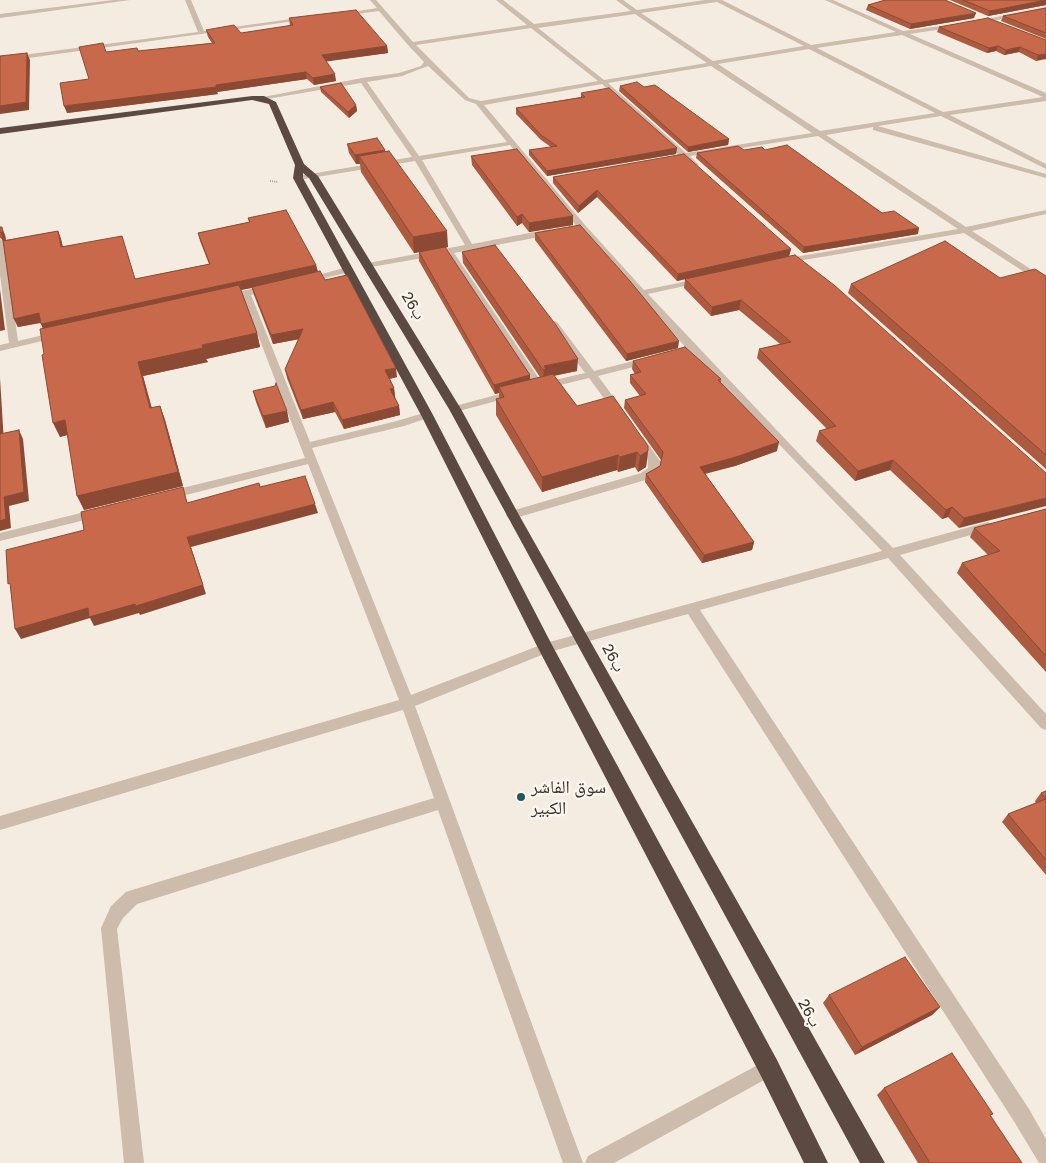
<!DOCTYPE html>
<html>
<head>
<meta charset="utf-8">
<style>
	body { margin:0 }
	canvas { display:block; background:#f4ebe1 }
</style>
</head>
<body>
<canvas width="1046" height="1163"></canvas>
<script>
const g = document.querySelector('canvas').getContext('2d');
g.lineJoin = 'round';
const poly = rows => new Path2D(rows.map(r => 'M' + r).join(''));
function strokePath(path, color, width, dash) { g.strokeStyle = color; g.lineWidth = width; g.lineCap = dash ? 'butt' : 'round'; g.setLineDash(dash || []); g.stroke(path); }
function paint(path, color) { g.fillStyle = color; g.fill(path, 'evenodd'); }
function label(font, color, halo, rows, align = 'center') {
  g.font = font + ' "Golos Text","Noto Naskh Arabic",sans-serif'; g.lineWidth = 5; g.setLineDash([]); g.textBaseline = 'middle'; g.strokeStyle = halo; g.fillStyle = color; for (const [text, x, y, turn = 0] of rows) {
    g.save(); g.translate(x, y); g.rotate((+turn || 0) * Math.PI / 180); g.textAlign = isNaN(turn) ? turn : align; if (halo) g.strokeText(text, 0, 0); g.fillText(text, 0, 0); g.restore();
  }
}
const path = poly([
	[270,181,278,182]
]);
const minor = poly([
	[113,0,130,0,0,18,0,14,113,0],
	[185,0,191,0,204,31,306,17,309,19,0,62,0,58,198,32,185,0],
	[370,0,376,0,413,42,527,25,496,0,503,0,534,24,631,11,616,0,623,0,637,10,705,0,722,0,811,45,896,32,825,0,833,0,903,31,957,24,955,27,910,34,1046,93,1046,101,950,115,1046,164,1046,169,941,116,878,126,1046,174,1046,178,873,130,873,127,826,135,966,227,1046,210,1046,214,972,231,1046,279,1046,286,964,233,780,264,780,260,783,259,958,229,818,136,690,156,699,165,695,167,682,158,676,158,675,156,678,154,602,84,484,105,585,225,644,290,703,278,703,282,648,294,806,461,893,548,988,522,994,526,992,529,900,555,1046,714,1046,730,1041,728,888,558,700,610,1029,1109,1046,1139,1046,1163,1039,1163,1015,1123,688,614,549,652,415,706,583,1163,563,1163,438,810,137,904,123,918,117,929,144,1163,124,1163,101,928,111,906,126,892,132,890,434,798,403,710,0,830,0,816,399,700,308,464,170,499,164,495,170,491,305,458,243,296,227,300,222,297,224,295,269,285,274,288,251,295,310,442,397,421,427,412,432,415,431,417,404,426,312,448,411,695,546,643,882,551,689,351,579,229,510,145,422,160,472,244,550,229,554,232,550,235,454,253,542,383,585,373,549,324,554,321,557,322,594,371,649,357,653,358,653,362,598,376,623,410,622,412,614,412,589,378,544,389,535,389,446,254,365,268,365,264,368,263,465,245,415,161,298,180,294,178,298,176,412,157,361,83,261,100,258,98,362,78,399,73,421,66,424,62,408,45,379,11,343,16,340,14,377,8,370,0],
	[717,2,804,46,713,61,641,13,717,2],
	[635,14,707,63,604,80,538,28,635,14],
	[531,28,598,81,481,101,469,98,416,45,531,28],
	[902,35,1043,97,943,112,817,48,902,35],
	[809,49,935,113,820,131,718,64,809,49],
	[428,66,465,100,476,104,507,142,419,156,367,82,402,76,428,66],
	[711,66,812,133,686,153,608,83,711,66],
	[1046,7,1046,11,975,24,972,22,1046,7],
	[0,239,4,242,18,341,56,332,59,333,59,337,0,351,0,345,9,343,0,275,0,239],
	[347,267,351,270,350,272,308,282,304,279,347,267],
	[515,390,519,391,520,393,519,395,455,412,450,409,451,407,515,390],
	[639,436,643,437,660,461,660,470,649,479,512,519,508,518,506,515,508,512,641,473,648,468,648,461,634,439,639,436],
	[97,509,103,513,101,516,0,541,0,533,97,509],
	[769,1059,775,1062,778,1068,775,1074,614,1163,585,1163,588,1156,769,1059]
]);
const highway = poly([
	[252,96,264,96,276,102,304,164,318,176,461,409,519,515,885,1163,860,1163,449,409,309,178,303,173,303,178,433,415,552,645,777,1060,828,1163,804,1163,761,1076,538,648,421,415,293,178,295,165,269,104,252,100,0,134,0,128,252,96]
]);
const wall = poly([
	[950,0,1046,0,1046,5,988,16],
	[868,5,974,18,910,29,866,10],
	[1046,8,1046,39,1001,21,1003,16],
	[289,18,387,46,388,53,326,61,336,81,314,85,307,79,217,92,218,94,67,113,106,52,138,51,212,43,208,37,206,30,241,33,290,26],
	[939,27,1046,40,1036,61,1019,52,1004,55,996,51,987,53,937,32],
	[620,86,644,87,729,139,728,145,688,152,619,91],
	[320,87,356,105,357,111,349,118,321,92],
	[581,93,677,148,676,154,547,176,529,155,529,150,551,147,541,140,516,114,516,108,581,97],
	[347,144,385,152,448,247,445,248,530,375,530,380,540,377,463,263,462,252,577,371,554,376,577,406,648,451,646,467,638,472,635,467,618,472,617,470,542,492,496,415,496,399,499,398,499,393,495,394,419,261,419,252,414,253,361,172,360,164,356,164,349,153],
	[765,150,882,213,918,234,803,253,696,158,697,153],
	[471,156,573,225,529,232,522,223,517,226,472,165],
	[553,177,791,249,789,256,1046,473,959,528,948,517,942,519,890,470,855,481,816,441,819,431,827,429,757,358,759,349,780,344,739,310,711,316,684,288,685,279,677,281,597,197,578,213,553,183],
	[248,218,316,265,318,272,325,280,397,377,390,379,394,388,395,397,399,406,400,415,344,429,335,412,303,419,287,378,285,369,299,339,273,344,254,295,252,288,241,290,257,333,260,347,206,359,208,362,143,376,152,408,160,406,165,420,183,486,84,510,67,435,60,437,44,354,43,328,41,323,18,327,14,319,3,240,0,238,0,227,5,235,6,240,58,231,61,239,63,247,135,279,209,264,200,241,198,233,249,222],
	[535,233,678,348,626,361,535,240],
	[1046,276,1046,469,848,293,851,284],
	[633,361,721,379,721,383,777,451,735,466,705,474,754,542,752,550,702,563,645,482,646,474,660,466,661,460,624,408,625,400,640,396,630,383,630,375,635,374,632,369],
	[253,391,287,411,289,422,266,428,256,402],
	[1046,509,1046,672,957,573,962,563,988,555,970,537,974,528],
	[1046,791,1046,875,1002,822,1008,814,1036,803,1035,801,1041,793],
	[829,995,940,1007,932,1015,855,1055,823,1003],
	[884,1088,990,1116,1022,1163,918,1163,877,1095]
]);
const shadedWall = poly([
	[1046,0,1046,5,988,16,990,11],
	[976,13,974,18,910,29,911,24],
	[387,46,388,53,323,62,322,55],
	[998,46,996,51,987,53,989,48],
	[1020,47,1019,52,1004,55,1006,50],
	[27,53,30,60,29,110,0,114,0,106],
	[1046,54,1046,59,1036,61,1038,55],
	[306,72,307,79,217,92,218,94,67,113,64,106],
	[335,74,336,81,314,85,313,78],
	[356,105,357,111,349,118,348,112],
	[729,139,728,145,688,152,688,147],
	[677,148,676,154,547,176,547,171],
	[385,150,386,159,359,156,360,164,356,164,355,155],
	[597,190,597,197,578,213,579,206],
	[522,214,522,223,517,226,517,217],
	[573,216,573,225,529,232,529,223],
	[2,227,5,235,7,249,3,241],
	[919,228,918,234,803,253,804,247],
	[58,231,61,239,64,256,61,247],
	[447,231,448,247,414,253,413,237],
	[791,249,789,256,677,281,678,274],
	[316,265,318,273,45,333,41,324],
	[0,289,5,330,0,331],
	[741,300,739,310,711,316,712,307],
	[39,313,43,322,18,327,14,319],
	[303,329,305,338,273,344,271,335],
	[257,333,260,347,206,359,208,362,143,376,155,422,150,408,138,362,202,345],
	[679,341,678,348,626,361,627,354],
	[578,359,577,371,546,377,543,382,544,366],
	[396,368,397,377,387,379,385,370],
	[530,375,530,385,499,387,499,393,495,394,494,385],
	[0,378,4,443,0,435],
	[394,388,395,397,392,398,390,389],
	[333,402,335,412,303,419,301,410],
	[160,406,165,420,183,486,84,510,77,496],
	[399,406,400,415,344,429,342,420],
	[287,411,289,422,266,428,263,416],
	[65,420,71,434,60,437,53,423],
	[19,430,23,439,29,501,9,506,11,528,0,531,0,521,4,497],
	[779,442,777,451,735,466,698,475,700,467],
	[648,451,646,467,638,472,640,456],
	[637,452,635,467,618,472,620,457],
	[618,455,617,470,542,492,542,477],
	[893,460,890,470,855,481,858,471],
	[1046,498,1046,506,959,528,964,518],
	[315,504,318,513,191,547,206,594,140,615,139,613,94,626,90,618,21,639,15,629,187,537],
	[952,507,948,517,942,519,946,510],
	[754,542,752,550,702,563,704,555],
	[940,1007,932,1015,855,1055,862,1047]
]);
const building = poly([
	[885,0,945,0,976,13,911,24,868,5,885,0],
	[963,0,1046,0,990,11,963,0],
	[1046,8,1046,33,1003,16,1046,8],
	[356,10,387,46,322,55,335,74,313,78,306,72,216,85,216,87,64,106,60,83,89,79,79,47,103,43,106,52,137,48,138,51,215,43,206,30,234,25,241,33,293,25,289,18,356,10],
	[988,18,1046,40,1046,54,1038,55,1020,47,1006,50,998,46,989,48,939,27,988,18],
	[27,53,26,102,0,106,0,56,27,53],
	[637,82,644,87,655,85,729,139,688,147,620,86,637,82],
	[341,83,356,105,348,112,320,87,341,83],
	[609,88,677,148,547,171,529,150,557,146,541,135,516,108,585,97,581,93,609,88],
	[377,138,385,150,355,155,347,144,377,138],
	[787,145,882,213,894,211,919,228,804,247,697,153,738,146,744,150,762,147,765,150,787,145],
	[517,149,573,216,529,223,522,214,517,217,471,156,517,149],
	[389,151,447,231,413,237,359,156,389,151],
	[684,154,791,249,678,274,597,190,579,206,553,177,684,154],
	[286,210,316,265,41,324,39,313,14,319,2,233,0,232,0,227,2,227,3,241,58,231,61,247,122,236,135,279,210,264,198,233,250,222,248,218,286,210],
	[580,225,630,281,679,341,627,354,535,233,580,225],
	[945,241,1000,278,1035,269,1046,276,1046,455,851,284,945,241],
	[495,245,556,325,578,359,544,366,546,369,543,370,462,252,495,245],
	[445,247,530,375,494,385,419,252,445,247],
	[795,255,834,285,1046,473,1046,498,964,518,952,507,946,510,893,460,858,471,819,431,836,426,759,349,791,342,741,300,712,307,685,279,795,255],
	[320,271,325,280,347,275,396,368,385,370,394,388,390,389,399,406,342,420,333,402,301,410,285,369,303,329,271,335,252,287,320,271],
	[239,285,257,333,202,345,203,348,138,362,150,408,160,406,178,472,77,496,65,420,53,423,42,355,44,354,40,329,239,285],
	[685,347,721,379,718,380,779,442,736,457,700,467,754,542,704,555,646,474,660,466,663,452,625,400,646,394,630,375,641,372,633,361,685,347],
	[553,374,577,406,613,396,648,446,648,451,640,456,637,452,620,457,618,455,542,477,496,399,504,397,499,387,553,374],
	[276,383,287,411,263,416,253,391,275,386,276,383],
	[19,430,24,492,4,497,6,519,0,521,0,434,19,430],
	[305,476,315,504,187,537,203,585,136,606,135,604,89,617,88,608,15,629,10,583,8,584,6,550,84,530,81,512,183,487,187,503,259,483,260,487,305,476],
	[1046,509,1046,656,962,563,1000,551,974,528,1046,509],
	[1046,791,1046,799,1041,793,1046,791],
	[1046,799,1046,860,1008,814,1046,799],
	[905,957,940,1007,862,1047,829,995,905,957],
	[952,1053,993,1114,990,1115,1022,1163,930,1163,884,1088,952,1053]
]);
const markers = [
	[521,797,5,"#1f5a5e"]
];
const streetNames = [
	["26ب",413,306,59],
	["26ب",613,658,61],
	["26ب",809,1013,61]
];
const nearPoinames = [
	["سوق الفاشر",531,787],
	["الكبير",531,808]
];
strokePath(path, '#b9a596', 2, [1, 1]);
paint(minor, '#cdbbac');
paint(highway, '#5c4a42');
paint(wall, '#ac5a40');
paint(shadedWall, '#8c4a34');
paint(building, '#c8694b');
strokePath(building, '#8c4a34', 1);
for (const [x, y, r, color] of markers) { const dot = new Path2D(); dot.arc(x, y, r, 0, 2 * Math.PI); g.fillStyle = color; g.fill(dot); strokePath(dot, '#fbf5ee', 2); }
label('15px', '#3b302b', '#fbf5ee', streetNames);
label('18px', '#3b302b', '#fbf5ee', nearPoinames, 'left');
</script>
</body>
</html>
